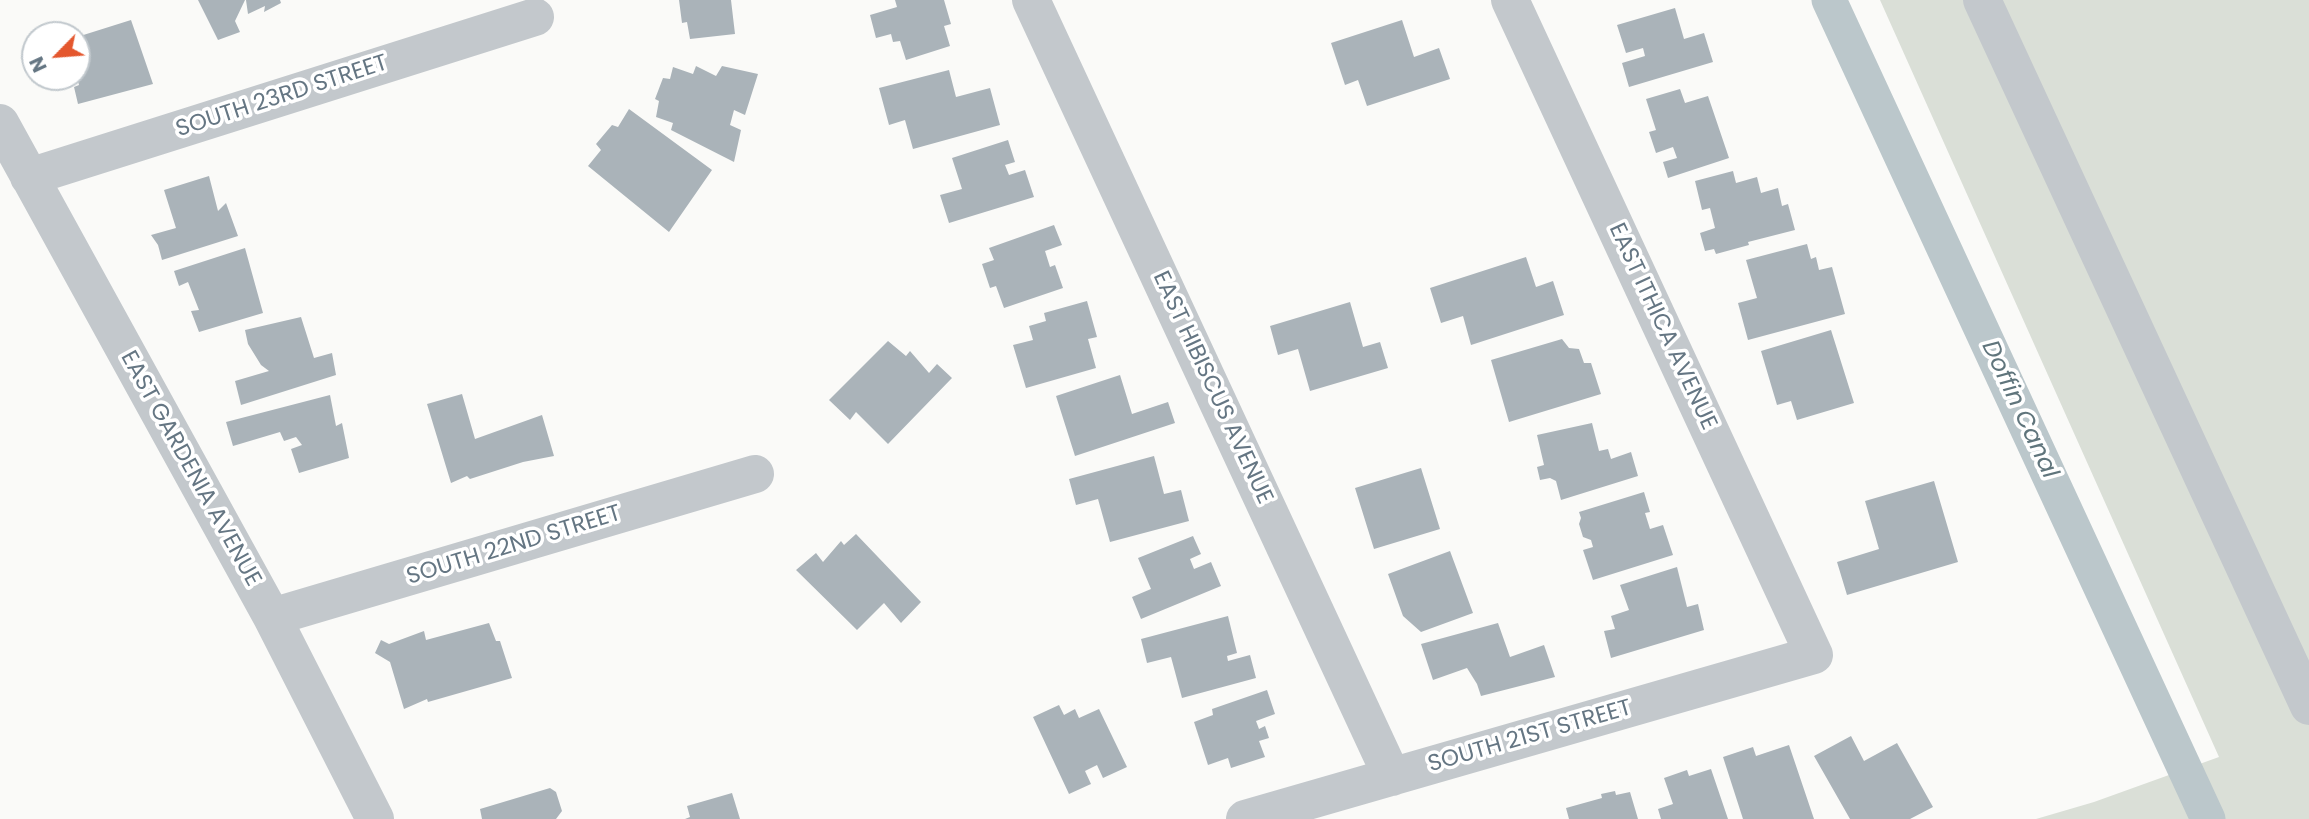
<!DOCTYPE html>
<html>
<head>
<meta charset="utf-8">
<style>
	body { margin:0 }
	#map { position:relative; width:2309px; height:819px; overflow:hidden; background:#fafaf8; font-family:Poppins,sans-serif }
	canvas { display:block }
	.north { position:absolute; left:21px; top:21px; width:70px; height:70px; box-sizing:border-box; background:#fff; border:2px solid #c1c8cd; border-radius:50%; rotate:245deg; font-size:19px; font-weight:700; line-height:28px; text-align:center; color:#657683 }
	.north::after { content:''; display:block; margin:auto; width:24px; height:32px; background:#e4572e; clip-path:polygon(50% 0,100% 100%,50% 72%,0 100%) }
</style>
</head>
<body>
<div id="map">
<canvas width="2309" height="819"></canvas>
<div class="north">N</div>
</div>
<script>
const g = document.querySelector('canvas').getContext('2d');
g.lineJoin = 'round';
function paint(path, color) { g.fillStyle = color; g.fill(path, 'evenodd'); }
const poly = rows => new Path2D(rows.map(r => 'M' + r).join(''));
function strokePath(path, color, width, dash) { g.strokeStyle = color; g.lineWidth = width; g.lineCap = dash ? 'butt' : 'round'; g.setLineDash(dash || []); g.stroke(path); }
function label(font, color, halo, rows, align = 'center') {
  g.font = font + ' Poppins,sans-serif'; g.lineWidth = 7; g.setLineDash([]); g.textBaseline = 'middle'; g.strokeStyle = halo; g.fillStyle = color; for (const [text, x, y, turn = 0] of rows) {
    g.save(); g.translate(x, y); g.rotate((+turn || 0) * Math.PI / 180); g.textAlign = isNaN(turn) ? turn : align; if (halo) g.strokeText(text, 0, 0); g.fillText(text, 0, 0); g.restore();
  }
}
const green = poly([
	[1880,0,2309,0,2309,819,2036,819,2094,802,2219,757]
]);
const canal = poly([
	[1829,0,2208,819]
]);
const building = poly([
	[198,0,245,0,235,21,240,32,218,40],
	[246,0,280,0,281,3,264,12,265,6,248,14],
	[679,0,731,0,735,34,690,39,687,22,682,23],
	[895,0,944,0,951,24,944,26,950,46,906,60,900,41,893,42,891,34,876,38,870,15,897,7],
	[1675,8,1684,39,1704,33,1713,62,1629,87,1622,63,1645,56,1643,48,1626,53,1617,25],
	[131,20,153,84,78,104,74,87,79,85,77,78,77,37],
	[1402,20,1414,57,1439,48,1450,79,1367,106,1358,80,1345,85,1331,43],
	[696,66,716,76,722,66,758,74,745,115,734,110,730,125,741,130,734,162,671,130,673,123,656,117,659,101,655,99,663,78,670,79,673,67,693,74],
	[949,70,956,97,990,88,1000,125,913,149,905,120,889,125,879,88],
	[1680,89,1685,103,1708,96,1729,158,1668,178,1663,162,1677,158,1673,147,1656,153,1649,132,1656,130,1646,99],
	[629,109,712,170,669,232,588,166,601,150,596,144,612,125,618,127],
	[1008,140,1015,162,1005,165,1009,175,1025,170,1034,197,949,223,940,195,962,189,952,158],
	[1733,171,1736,183,1757,177,1761,193,1778,188,1782,206,1788,204,1795,230,1748,242,1749,245,1716,254,1714,249,1705,251,1700,233,1715,228,1710,208,1702,210,1695,181],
	[209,176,218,211,226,203,238,236,162,260,158,245,151,235,176,228,164,190],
	[1054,225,1062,245,1045,251,1050,267,1055,265,1063,288,1004,308,996,286,990,288,982,264,994,260,989,248],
	[1807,244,1811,259,1816,257,1819,270,1832,267,1845,314,1748,340,1738,303,1757,298,1746,260],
	[245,248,263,313,199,332,191,311,199,310,188,282,179,286,174,271],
	[1526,257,1536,287,1553,281,1564,315,1471,345,1463,316,1441,323,1430,288],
	[1087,301,1097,337,1088,339,1096,368,1026,388,1013,345,1033,340,1029,326,1046,321,1044,313],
	[1350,302,1363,347,1380,342,1388,368,1310,391,1298,349,1278,355,1270,326],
	[301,317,314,358,332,353,336,375,241,405,235,381,269,371,261,365,248,344,245,330],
	[1831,330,1854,403,1797,420,1791,401,1777,405,1761,351],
	[1562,339,1569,348,1579,349,1584,363,1591,363,1601,394,1509,422,1491,360],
	[888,341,906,356,910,351,929,373,937,364,952,378,888,444,856,412,850,420,829,400],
	[1120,375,1132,414,1168,402,1175,423,1075,456,1056,396],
	[462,394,475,439,542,415,554,456,523,462,470,479,467,476,451,483,427,404],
	[330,395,336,426,342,423,349,458,299,473,291,449,302,445,296,437,284,441,280,432,233,446,226,422],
	[1592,423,1599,451,1608,449,1611,459,1631,452,1638,476,1561,500,1556,481,1550,478,1540,480,1537,467,1544,465,1537,435],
	[1154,456,1164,494,1181,490,1189,521,1110,542,1098,499,1076,505,1069,479],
	[1421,468,1440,529,1374,549,1355,488],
	[1934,481,1958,562,1847,595,1837,562,1879,549,1865,501],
	[1644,492,1650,512,1645,513,1650,529,1663,525,1673,555,1593,580,1583,550,1593,547,1591,540,1583,537,1579,524,1581,518,1579,512],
	[856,534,921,602,901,623,884,603,857,630,796,570,816,553,823,562,841,541,844,545],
	[1193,536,1201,554,1190,559,1194,569,1211,562,1221,586,1141,619,1132,597,1151,589,1138,558],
	[1450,551,1473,613,1421,632,1403,616,1388,574],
	[1677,567,1687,607,1698,604,1704,630,1611,658,1604,631,1615,629,1611,616,1629,610,1620,585],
	[1228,616,1237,653,1227,656,1228,661,1250,655,1256,678,1182,698,1171,657,1147,663,1141,639],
	[489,623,496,641,500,641,512,678,428,702,427,699,404,709,390,662,375,653,381,640,389,644,424,631,426,640],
	[1498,623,1510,657,1544,645,1555,677,1481,696,1477,684,1467,668,1433,680,1421,644],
	[1267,690,1275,714,1256,721,1259,729,1265,726,1269,738,1259,741,1265,757,1231,768,1228,758,1208,765,1194,722,1213,715,1212,709],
	[1059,705,1064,715,1075,709,1079,718,1099,709,1127,767,1103,778,1097,765,1085,771,1091,784,1069,794,1033,717],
	[1851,736,1864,761,1897,743,1933,807,1910,819,1850,819,1814,756],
	[1789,745,1814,819,1743,819,1723,757,1753,747,1756,756],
	[1711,769,1728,819,1661,819,1658,809,1673,804,1664,778,1687,770,1689,776],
	[550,788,556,792,562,811,556,819,482,819,480,809],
	[1615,791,1616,795,1630,792,1638,819,1569,819,1566,808,1602,798,1601,794],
	[732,793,740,819,685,819,690,817,687,806]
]);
const minor = poly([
	[1031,0,1392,777],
	[1982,0,2309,706],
	[0,123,272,617,375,819],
	[29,177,535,17],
	[272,617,755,474],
	[1245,819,1814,655,1510,0]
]);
const streetNames = [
	["SOUTH 23RD STREET",282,97,-18],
	["EAST ITHICA AVENUE",1662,327,65],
	["EAST HIBISCUS AVENUE",1212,388,65],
	["EAST GARDENIA AVENUE",190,469,61],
	["SOUTH 22ND STREET",514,546,-17],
	["SOUTH 21ST STREET",1530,737,-16]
];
const waterNames = [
	["Doffin Canal",2019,410,65]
];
paint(green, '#dadfd7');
strokePath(canal, '#bbc7cb', 35);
paint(building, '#aab3b9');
strokePath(minor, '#c3c8cc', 38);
label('23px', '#657683', '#fff', streetNames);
label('italic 24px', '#60757c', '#fff', waterNames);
</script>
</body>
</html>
